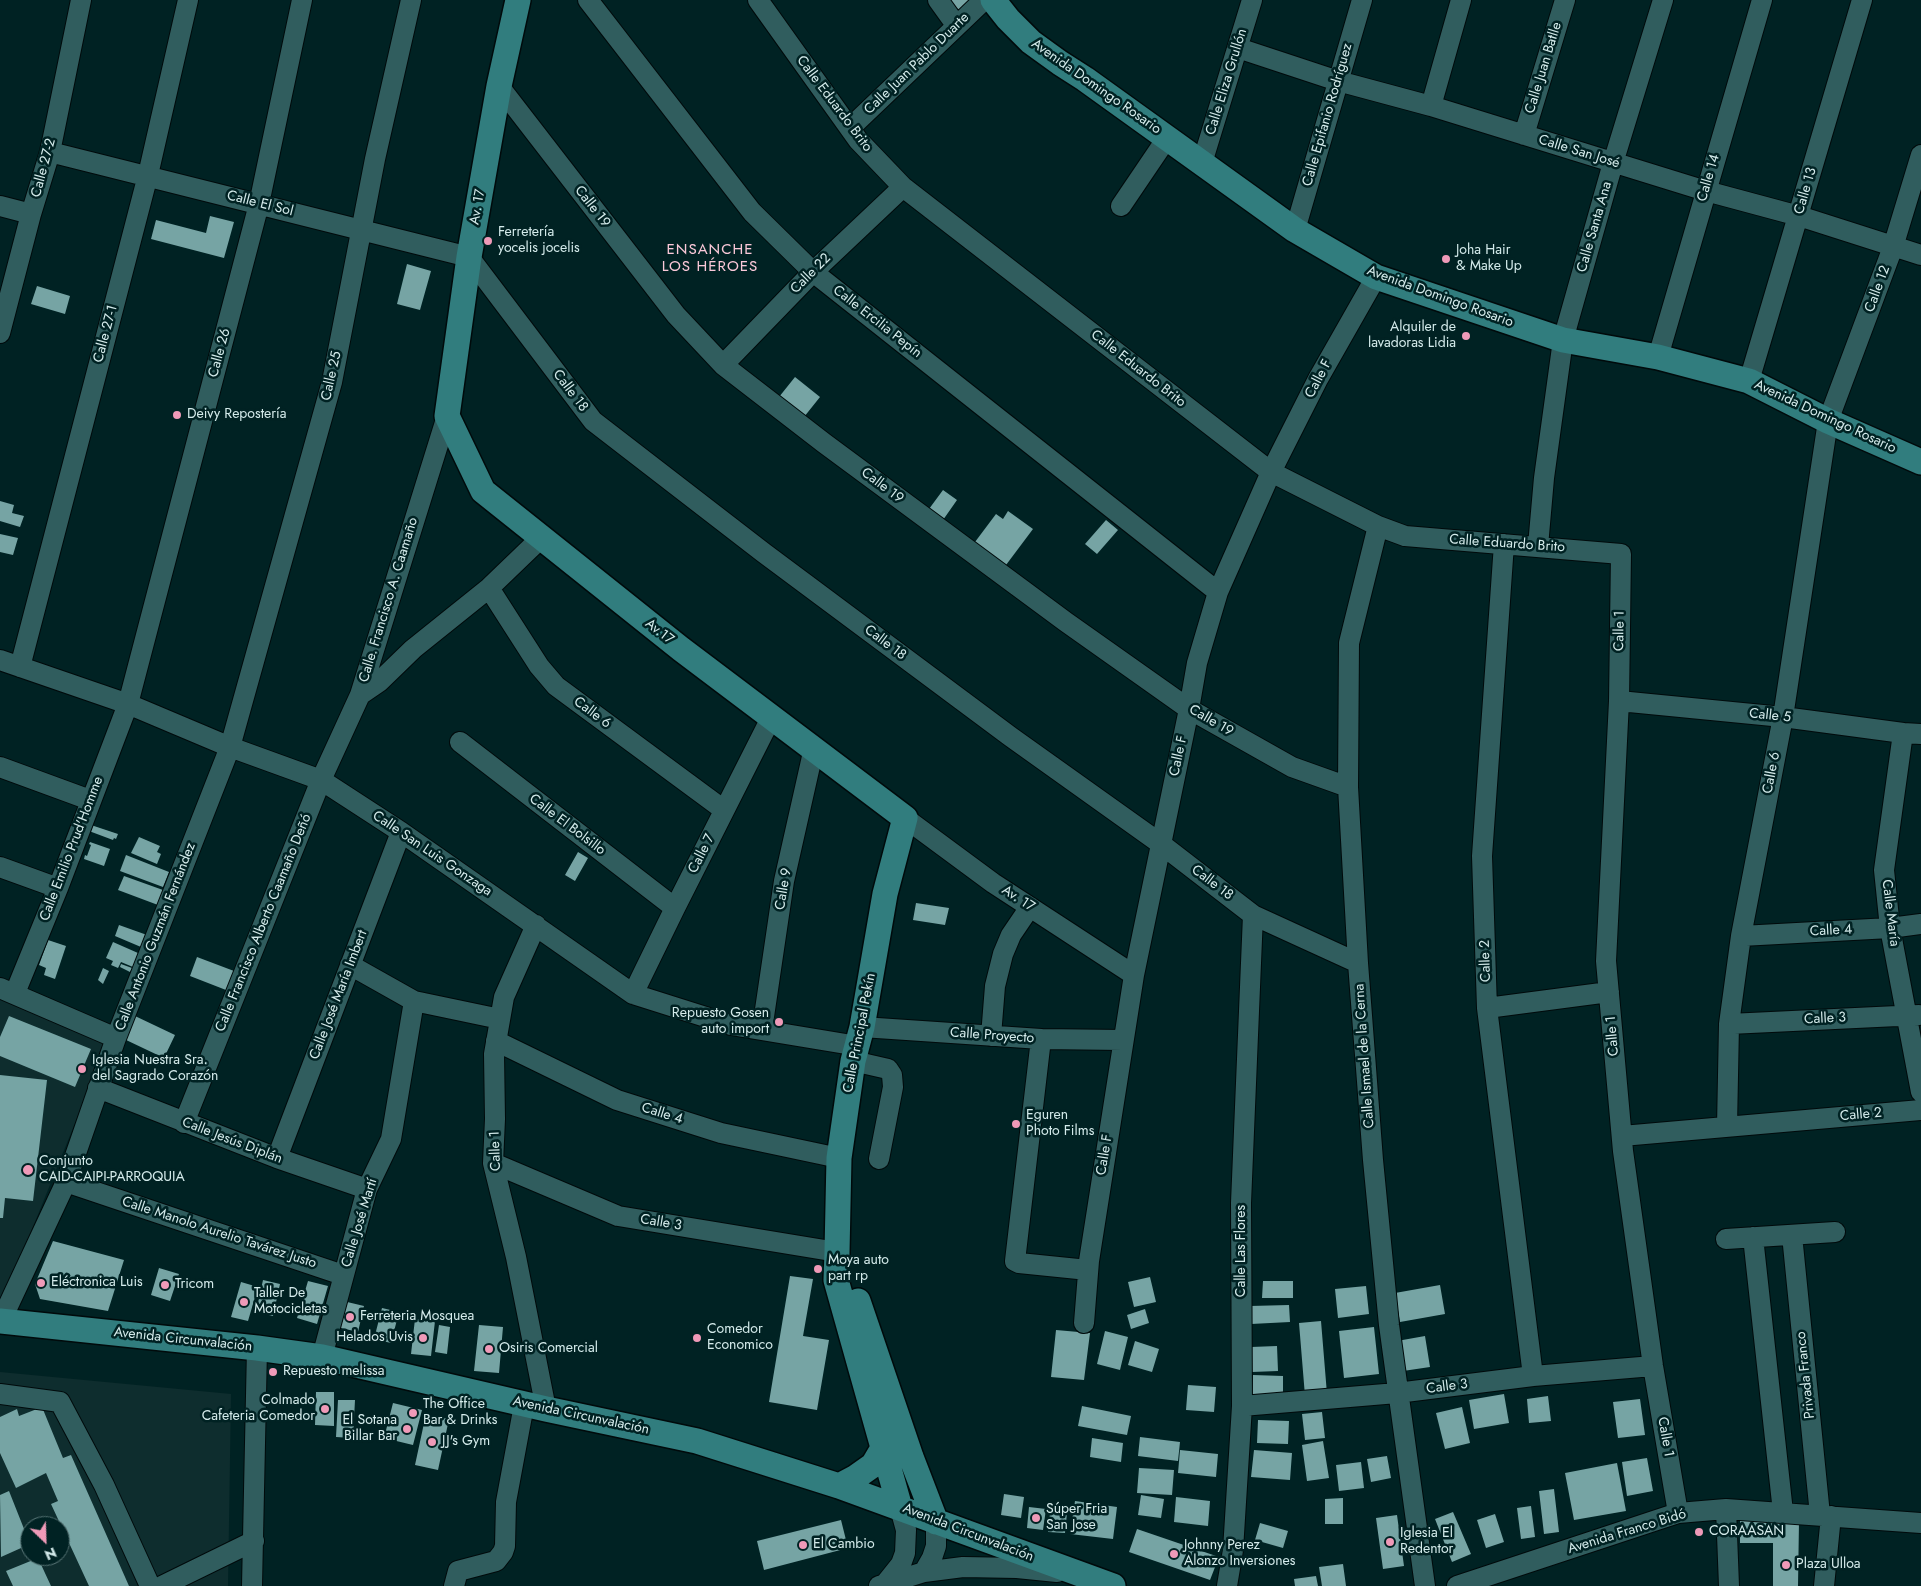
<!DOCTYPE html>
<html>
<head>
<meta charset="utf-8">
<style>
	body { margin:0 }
	#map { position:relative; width:1921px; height:1586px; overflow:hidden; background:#002223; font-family:Jost,sans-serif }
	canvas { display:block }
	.north { position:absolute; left:20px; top:1516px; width:50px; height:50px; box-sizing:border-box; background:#002223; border:1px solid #557273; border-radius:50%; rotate:156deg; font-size:14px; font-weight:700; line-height:20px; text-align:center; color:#d4ebeb }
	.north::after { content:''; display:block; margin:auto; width:18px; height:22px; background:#ef9ab8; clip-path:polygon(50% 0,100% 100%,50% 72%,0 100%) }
</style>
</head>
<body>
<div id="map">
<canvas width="1921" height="1586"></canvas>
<div class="north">N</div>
</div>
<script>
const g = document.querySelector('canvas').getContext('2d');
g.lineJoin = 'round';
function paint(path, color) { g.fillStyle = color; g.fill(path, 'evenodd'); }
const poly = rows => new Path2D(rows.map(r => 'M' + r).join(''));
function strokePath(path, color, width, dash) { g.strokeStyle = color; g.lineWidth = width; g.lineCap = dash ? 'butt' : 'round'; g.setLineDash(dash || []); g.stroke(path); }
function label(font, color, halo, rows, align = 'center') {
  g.font = font + ' Jost,sans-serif'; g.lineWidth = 5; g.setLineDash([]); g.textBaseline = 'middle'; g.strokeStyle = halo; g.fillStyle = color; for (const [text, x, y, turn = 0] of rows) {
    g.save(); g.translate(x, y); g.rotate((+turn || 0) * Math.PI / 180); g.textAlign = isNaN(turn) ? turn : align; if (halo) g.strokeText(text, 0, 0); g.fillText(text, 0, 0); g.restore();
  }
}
const built = poly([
	[0,995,109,1039,3,1301,0,1301],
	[0,1372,231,1394,228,1586,0,1586],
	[30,1526,60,1526,60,1556,30,1556]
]);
const building = poly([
	[946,0,972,0,960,10,950,5],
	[210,216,234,222,224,258,151,239,156,220,206,233],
	[407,264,431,271,420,310,397,304],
	[37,286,70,296,65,314,31,304],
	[795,377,820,397,804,417,779,397],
	[943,490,957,500,943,520,929,509],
	[0,501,14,505,12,513,24,516,20,527,0,521],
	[1008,511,1033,529,1003,569,972,546,996,514,1003,519],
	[1106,520,1118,530,1097,554,1085,544],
	[0,534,18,538,13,555,0,552],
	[91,825,118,834,116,839,114,838,113,840,89,831],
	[139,837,160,846,157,852,161,854,157,864,131,853],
	[90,842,110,849,104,866,84,859,85,855,87,856,91,845,89,844],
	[578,852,588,858,575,881,565,875],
	[126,855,169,872,163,887,120,871],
	[124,876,163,890,158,905,118,890],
	[916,903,949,908,945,925,913,920],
	[119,925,147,935,141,947,115,936],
	[48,940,66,946,55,979,44,975,46,968,39,965],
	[113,942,138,953,133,967,121,962,118,968,111,965,113,961,106,958],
	[197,957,234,971,226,990,190,976],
	[121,964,132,968,130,972,120,967],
	[103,968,109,971,103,984,98,980],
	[9,1016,91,1049,75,1087,0,1056,0,1037],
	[135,1016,175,1035,164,1058,124,1039],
	[0,1075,47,1080,33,1201,5,1198,3,1218,0,1218],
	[53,1241,124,1260,108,1311,40,1299,35,1284],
	[159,1268,179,1274,170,1301,151,1295],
	[790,1276,813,1279,803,1336,829,1340,817,1410,769,1402],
	[1150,1277,1156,1302,1134,1307,1128,1282],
	[263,1280,280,1284,273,1316,256,1312],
	[308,1281,328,1286,317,1324,297,1318],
	[1263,1281,1293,1281,1293,1298,1262,1298],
	[241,1282,258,1287,248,1321,231,1317],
	[1440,1285,1445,1314,1400,1322,1395,1293],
	[1366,1286,1369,1314,1338,1318,1335,1289],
	[343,1301,364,1306,358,1332,337,1327],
	[1289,1305,1290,1322,1251,1324,1250,1306],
	[382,1308,399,1312,391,1343,374,1339],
	[1145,1309,1149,1323,1131,1329,1127,1315],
	[415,1319,435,1321,431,1356,411,1354],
	[1321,1321,1327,1394,1305,1396,1299,1323],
	[439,1325,450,1327,447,1354,435,1352],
	[479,1325,503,1327,499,1373,474,1371],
	[1374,1327,1379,1374,1344,1378,1339,1331],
	[1056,1330,1090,1333,1084,1380,1051,1377],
	[1105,1331,1128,1337,1120,1370,1097,1364],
	[1425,1336,1430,1367,1403,1371,1397,1341],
	[1135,1341,1159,1349,1152,1372,1128,1365],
	[1277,1346,1278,1371,1252,1372,1251,1347],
	[1253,1375,1283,1376,1283,1396,1252,1396],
	[1188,1385,1216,1387,1214,1412,1186,1410],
	[316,1392,334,1392,334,1426,315,1425],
	[1504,1394,1509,1423,1474,1429,1469,1400],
	[1548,1396,1551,1421,1529,1423,1527,1399],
	[1640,1399,1645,1435,1618,1438,1613,1402],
	[338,1400,355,1400,353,1438,336,1437],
	[393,1403,422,1410,413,1445,384,1438],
	[1082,1406,1131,1416,1127,1435,1078,1426],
	[42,1407,63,1458,71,1455,129,1586,89,1586,51,1504,58,1501,46,1473,16,1488,0,1453,0,1417,17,1409,19,1416],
	[1462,1407,1470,1443,1445,1449,1436,1413],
	[1322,1412,1325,1438,1305,1440,1302,1414],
	[426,1414,449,1419,438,1470,415,1465],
	[1258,1420,1289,1421,1288,1444,1257,1443],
	[1140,1437,1180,1442,1178,1461,1138,1456],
	[1092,1438,1123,1443,1121,1462,1090,1457],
	[1323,1441,1329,1478,1307,1481,1302,1445],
	[1180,1450,1218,1454,1216,1477,1178,1473],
	[1254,1450,1292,1453,1290,1480,1251,1477],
	[1387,1456,1391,1478,1371,1482,1367,1459],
	[1647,1458,1653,1491,1627,1496,1622,1462],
	[1361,1462,1364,1488,1339,1491,1336,1465],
	[1617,1463,1626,1511,1574,1520,1565,1473],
	[1139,1468,1174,1470,1172,1495,1137,1493],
	[1554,1489,1559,1532,1544,1534,1539,1491],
	[9,1491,30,1544,1,1557,0,1495],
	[1004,1494,1024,1497,1021,1518,1001,1515],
	[1141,1495,1164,1499,1161,1518,1138,1515],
	[1176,1497,1210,1501,1208,1526,1174,1522],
	[1343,1498,1343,1524,1325,1524,1325,1499],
	[1075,1501,1117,1507,1113,1539,1070,1534],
	[1531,1506,1535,1537,1521,1539,1517,1508],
	[1029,1507,1046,1509,1043,1530,1027,1528],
	[1050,1512,1067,1513,1065,1533,1048,1532],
	[1453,1512,1471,1554,1452,1562,1435,1519],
	[1495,1514,1504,1542,1486,1548,1477,1520],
	[1397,1515,1404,1566,1383,1569,1376,1518],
	[841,1520,848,1548,764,1570,757,1541],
	[1740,1521,1799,1521,1798,1586,1773,1586,1773,1543,1740,1543],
	[1260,1523,1288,1531,1283,1548,1255,1540],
	[1137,1529,1219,1557,1210,1580,1129,1552],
	[38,1558,51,1586,13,1586,6,1571],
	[1343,1564,1346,1586,1322,1586,1319,1567],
	[1316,1576,1318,1586,1295,1586,1294,1579]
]);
const minor = poly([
	[588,0,752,212,813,272,1218,592],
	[758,0,858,140,903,187,1271,472,1378,526,1405,536,1621,554,1619,701,1606,961,1623,1151,1653,1366,1678,1513],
	[938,0,956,25],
	[1238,48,1338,81,1431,106,1706,191,1799,216,1921,255],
	[499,86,676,315,723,365,824,443,1066,622,1189,709,1292,767,1348,787],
	[1431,106,1461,0],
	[850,128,984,0],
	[1524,135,1565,0],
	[50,152,469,257,593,421,764,553,1011,737,1161,844,1253,915,1358,963],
	[1202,163,1252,0],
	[0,206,31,214],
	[1121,206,1167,138],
	[1295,230,1362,0],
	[0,333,31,214,50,152,81,0],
	[1658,357,1762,0],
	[723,365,813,272,903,187],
	[1749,381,1862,0],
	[1378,526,1349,643,1348,787,1358,963,1373,1160,1389,1325,1425,1586],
	[1504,544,1482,856,1487,1008,1533,1376],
	[1538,546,1544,478,1563,340,1613,163,1663,0],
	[489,588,539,666,556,686,724,810],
	[0,660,128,704,230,747,321,780,401,832,633,994,731,1025,858,1046],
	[20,667,148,175,188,0],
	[360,695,379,682,413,649,489,588,541,538],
	[1619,701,1783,717,1903,733,1921,734],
	[1903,733,1884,870,1890,928,1921,1092],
	[460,742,675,908],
	[0,767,90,800],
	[905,818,993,883,1134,975],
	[0,867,58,888],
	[536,925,504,997,494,1054,495,1119,493,1163,516,1257,546,1409],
	[1741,936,1890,928,1921,924],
	[350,965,414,1001,500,1019],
	[0,988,116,1038],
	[15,993,58,888,128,704,259,204,302,0],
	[633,994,675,908,772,716],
	[1487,1008,1609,992],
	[1729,1024,1919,1015],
	[862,1027,1041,1039,1123,1040],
	[762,1030,784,881,814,748],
	[991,1036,995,986,1003,954,1011,935,1030,907],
	[1041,1039,1015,1261,1019,1263,1088,1270],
	[496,1041,617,1100,721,1133,839,1158],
	[853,1061,888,1069,892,1075,893,1087,879,1159],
	[98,1088,277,1158,367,1189],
	[184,1123,321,780,360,695,447,416],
	[1727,1127,1729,1024,1741,936,1783,717,1828,421,1893,247,1921,155],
	[1622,1136,1921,1110],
	[277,1158,401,832],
	[493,1163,618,1216,837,1252],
	[66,1182,343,1275],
	[1792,1235,1820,1515],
	[1753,1237,1783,1512],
	[1726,1239,1835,1232],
	[1,1321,66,1182,116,1038,230,747,332,382,375,159,411,0],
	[1084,1323,1089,1261,1134,975,1189,709,1197,663,1218,592,1271,472,1318,379,1376,277],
	[322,1357,367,1189,391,1139,414,1001],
	[0,1394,60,1402,104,1485,150,1586],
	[1242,1406,1397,1393,1533,1376,1653,1366],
	[1726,1509,1729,1586],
	[924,1572,932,1558,936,1546,936,1522],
	[885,1584,901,1564,905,1553,906,1530,900,1508],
	[162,1586,254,1541],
	[252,1586,257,1348],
	[454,1586,458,1571,496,1561,503,1552,505,1546,506,1502,524,1405],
	[879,1586,924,1572,963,1567,1017,1568,1057,1572],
	[1227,1586,1233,1550,1242,1406,1241,1203,1253,915],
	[1457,1586,1678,1513,1726,1509,1921,1523],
	[1824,1586,1831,1516]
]);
const major = poly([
	[518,0,499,86,469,257,447,416,483,491,681,649,905,818,885,894,862,1027,853,1061,839,1158,837,1252,836,1280,900,1508],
	[993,0,1008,19,1031,42,1060,63,1085,79,1295,230,1376,277,1563,340,1658,357,1749,381,1828,421,1921,462],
	[858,1301,911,1457,936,1522],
	[0,1321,257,1348,322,1357,546,1409,697,1441,839,1486,1113,1586],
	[839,1486,856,1477,873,1465,883,1448]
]);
const markers = [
	[488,241,5,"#ef9ab8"],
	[1446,259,5,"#ef9ab8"],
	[1466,336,5,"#ef9ab8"],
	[177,415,5,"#ef9ab8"],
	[779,1022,5,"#ef9ab8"],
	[82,1069,5,"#ef9ab8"],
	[1016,1124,5,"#ef9ab8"],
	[28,1170,6,"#ef9ab8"],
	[818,1269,5,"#ef9ab8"],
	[41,1283,5,"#ef9ab8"],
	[165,1285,5,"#ef9ab8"],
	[244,1302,5,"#ef9ab8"],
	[350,1317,5,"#ef9ab8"],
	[423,1338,5,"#ef9ab8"],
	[697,1338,5,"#ef9ab8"],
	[489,1349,5,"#ef9ab8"],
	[273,1372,5,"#ef9ab8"],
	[325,1409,5,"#ef9ab8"],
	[413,1413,5,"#ef9ab8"],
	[407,1429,5,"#ef9ab8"],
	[432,1442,5,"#ef9ab8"],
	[1036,1518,5,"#ef9ab8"],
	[1699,1532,5,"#ef9ab8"],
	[1390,1542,5,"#ef9ab8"],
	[803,1545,5,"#ef9ab8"],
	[1174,1554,5,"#ef9ab8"],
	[1786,1565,5,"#ef9ab8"]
];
const streetNames = [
	["Calle Juan Pablo Duarte",917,64,-44],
	["Calle Juan Batlle",1544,68,-73],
	["Calle Eliza Grullón",1227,82,-73],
	["Avenida Domingo Rosario",1096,87,35],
	["Calle Eduardo Brito",834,104,53],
	["Calle Epifanio Rodríguez",1328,115,-74],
	["Calle San José",1579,152,17],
	["Calle 27-2",44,168,-75],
	["Calle 14",1709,178,-74],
	["Calle 13",1806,191,-74],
	["Calle El Sol",260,204,14],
	["Av. 17",478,207,-80],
	["Calle 19",592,207,52],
	["Calle Santa Ana",1595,227,-74],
	["Calle 22",811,274,-45],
	["Calle 12",1878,289,-70],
	["Avenida Domingo Rosario",1440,297,20],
	["Calle Ercilia Pepín",877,322,38],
	["Calle 27-1",106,334,-75],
	["Calle 26",220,353,-75],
	["Calle Eduardo Brito",1138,369,38],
	["Calle 25",332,376,-77],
	["Calle F",1319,379,-62],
	["Calle 18",570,391,53],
	["Avenida Domingo Rosario",1825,417,25],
	["Calle 19",882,486,37],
	["Calle Eduardo Brito",1507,544,4],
	["Calle. Francisco A. Caamaño",389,600,-73],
	["Calle 1",1620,631,-89],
	["Av.17",659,632,38],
	["Calle 18",885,643,37],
	["Calle 6",592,713,37],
	["Calle 5",1770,716,6],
	["Calle 19",1211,721,30],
	["Calle F",1179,756,-78],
	["Calle 6",1772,773,-79],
	["Calle El Bolsillo",567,825,37],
	["Calle Emilio Prud'Homme",72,849,-69],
	["Calle San Luis Gonzaga",432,854,34],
	["Calle 7",702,854,-63],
	["Calle 18",1212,883,37],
	["Calle 9",784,889,-80],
	["Av. 17",1018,899,33],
	["Calle María",1890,913,83],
	["Calle Francisco Alberto Caamaño Deñó",264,923,-68],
	["Calle 4",1831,931,-3],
	["Calle Antonio Guzmán Fernández",156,937,-69],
	["Calle 2",1486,961,-92],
	["Calle José María Imbert",339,995,-69],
	["Calle 3",1825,1019,-3],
	["Calle Principal Pekín",860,1033,-79],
	["Calle Proyecto",992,1036,4],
	["Calle 1",1613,1036,-95],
	["Calle Ismael de la Cerna",1365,1056,-94],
	["Calle 4",662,1114,17],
	["Calle 2",1861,1115,-5],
	["Calle Jesús Diplán",232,1141,21],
	["Calle 1",496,1151,-92],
	["Calle F",1105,1155,-81],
	["Calle José Martí",360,1223,-73],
	["Calle 3",661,1223,9],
	["Calle Manolo Aurelio Tavárez Justo",219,1233,18],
	["Calle Las Flores",1242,1251,-90],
	["Avenida Circunvalación",183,1340,6],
	["Privada Franco",1806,1375,-96],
	["Calle 3",1447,1387,-7],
	["Avenida Circunvalación",581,1416,12],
	["Calle 1",1665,1437,80],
	["Avenida Franco Bidó",1627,1532,-17],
	["Avenida Circunvalación",968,1533,21]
];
const poiNames = [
	["Ferretería",498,233],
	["yocelis jocelis",498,249],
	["Joha Hair",1456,251],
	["& Make Up",1456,267],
	["Alquiler de",1456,328,"right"],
	["lavadoras Lidia",1456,344,"right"],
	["Deivy Repostería",187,415],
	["Repuesto Gosen",769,1014,"right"],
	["auto import",769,1030,"right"],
	["Iglesia Nuestra Sra.",92,1061],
	["del Sagrado Corazón",92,1077],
	["Eguren",1026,1116],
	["Photo Films",1026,1132],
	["Conjunto",39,1162],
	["CAID-CAIPI-PARROQUIA",39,1178],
	["Moya auto",828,1261],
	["part rp",828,1277],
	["Eléctronica Luis",51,1283],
	["Tricom",175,1285],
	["Taller De",254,1294],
	["Motocicletas",254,1310],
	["Ferreteria Mosquea",360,1317],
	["Comedor",707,1330],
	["Economico",707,1346],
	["Helados Uvis",413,1338,"right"],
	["Osiris Comercial",499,1349],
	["Repuesto melissa",283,1372],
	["Colmado",315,1401,"right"],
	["Cafeteria Comedor",315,1417,"right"],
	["The Office",423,1405],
	["Bar & Drinks",423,1421],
	["El Sotana",397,1421,"right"],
	["Billar Bar",397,1437,"right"],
	["JJ's Gym",442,1442],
	["Súper Fria",1046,1510],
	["San Jose",1046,1526],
	["CORAASAN",1709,1532],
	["Iglesia El",1400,1534],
	["Redentor",1400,1550],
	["El Cambio",813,1545],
	["Johnny Perez",1184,1546],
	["Alonzo Inversiones",1184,1562],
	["Plaza Ulloa",1796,1565]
];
const neighbourhoodNames = [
	["ENSANCHE",710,250],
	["LOS HÉROES",710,267]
];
paint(built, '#0e2d2e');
paint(building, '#76a4a4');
strokePath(minor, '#000a0b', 22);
strokePath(major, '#000a0b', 28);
strokePath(minor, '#305d5e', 20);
strokePath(major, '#317d7e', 25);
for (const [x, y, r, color] of markers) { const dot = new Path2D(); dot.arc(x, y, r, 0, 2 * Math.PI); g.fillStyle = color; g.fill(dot); strokePath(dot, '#002223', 2); }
label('14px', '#d4ebeb', '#002223', streetNames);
label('14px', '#d4ebeb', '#002223', poiNames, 'left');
g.letterSpacing = '1px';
label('15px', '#fac8d8', '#002223', neighbourhoodNames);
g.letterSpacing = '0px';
</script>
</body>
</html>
